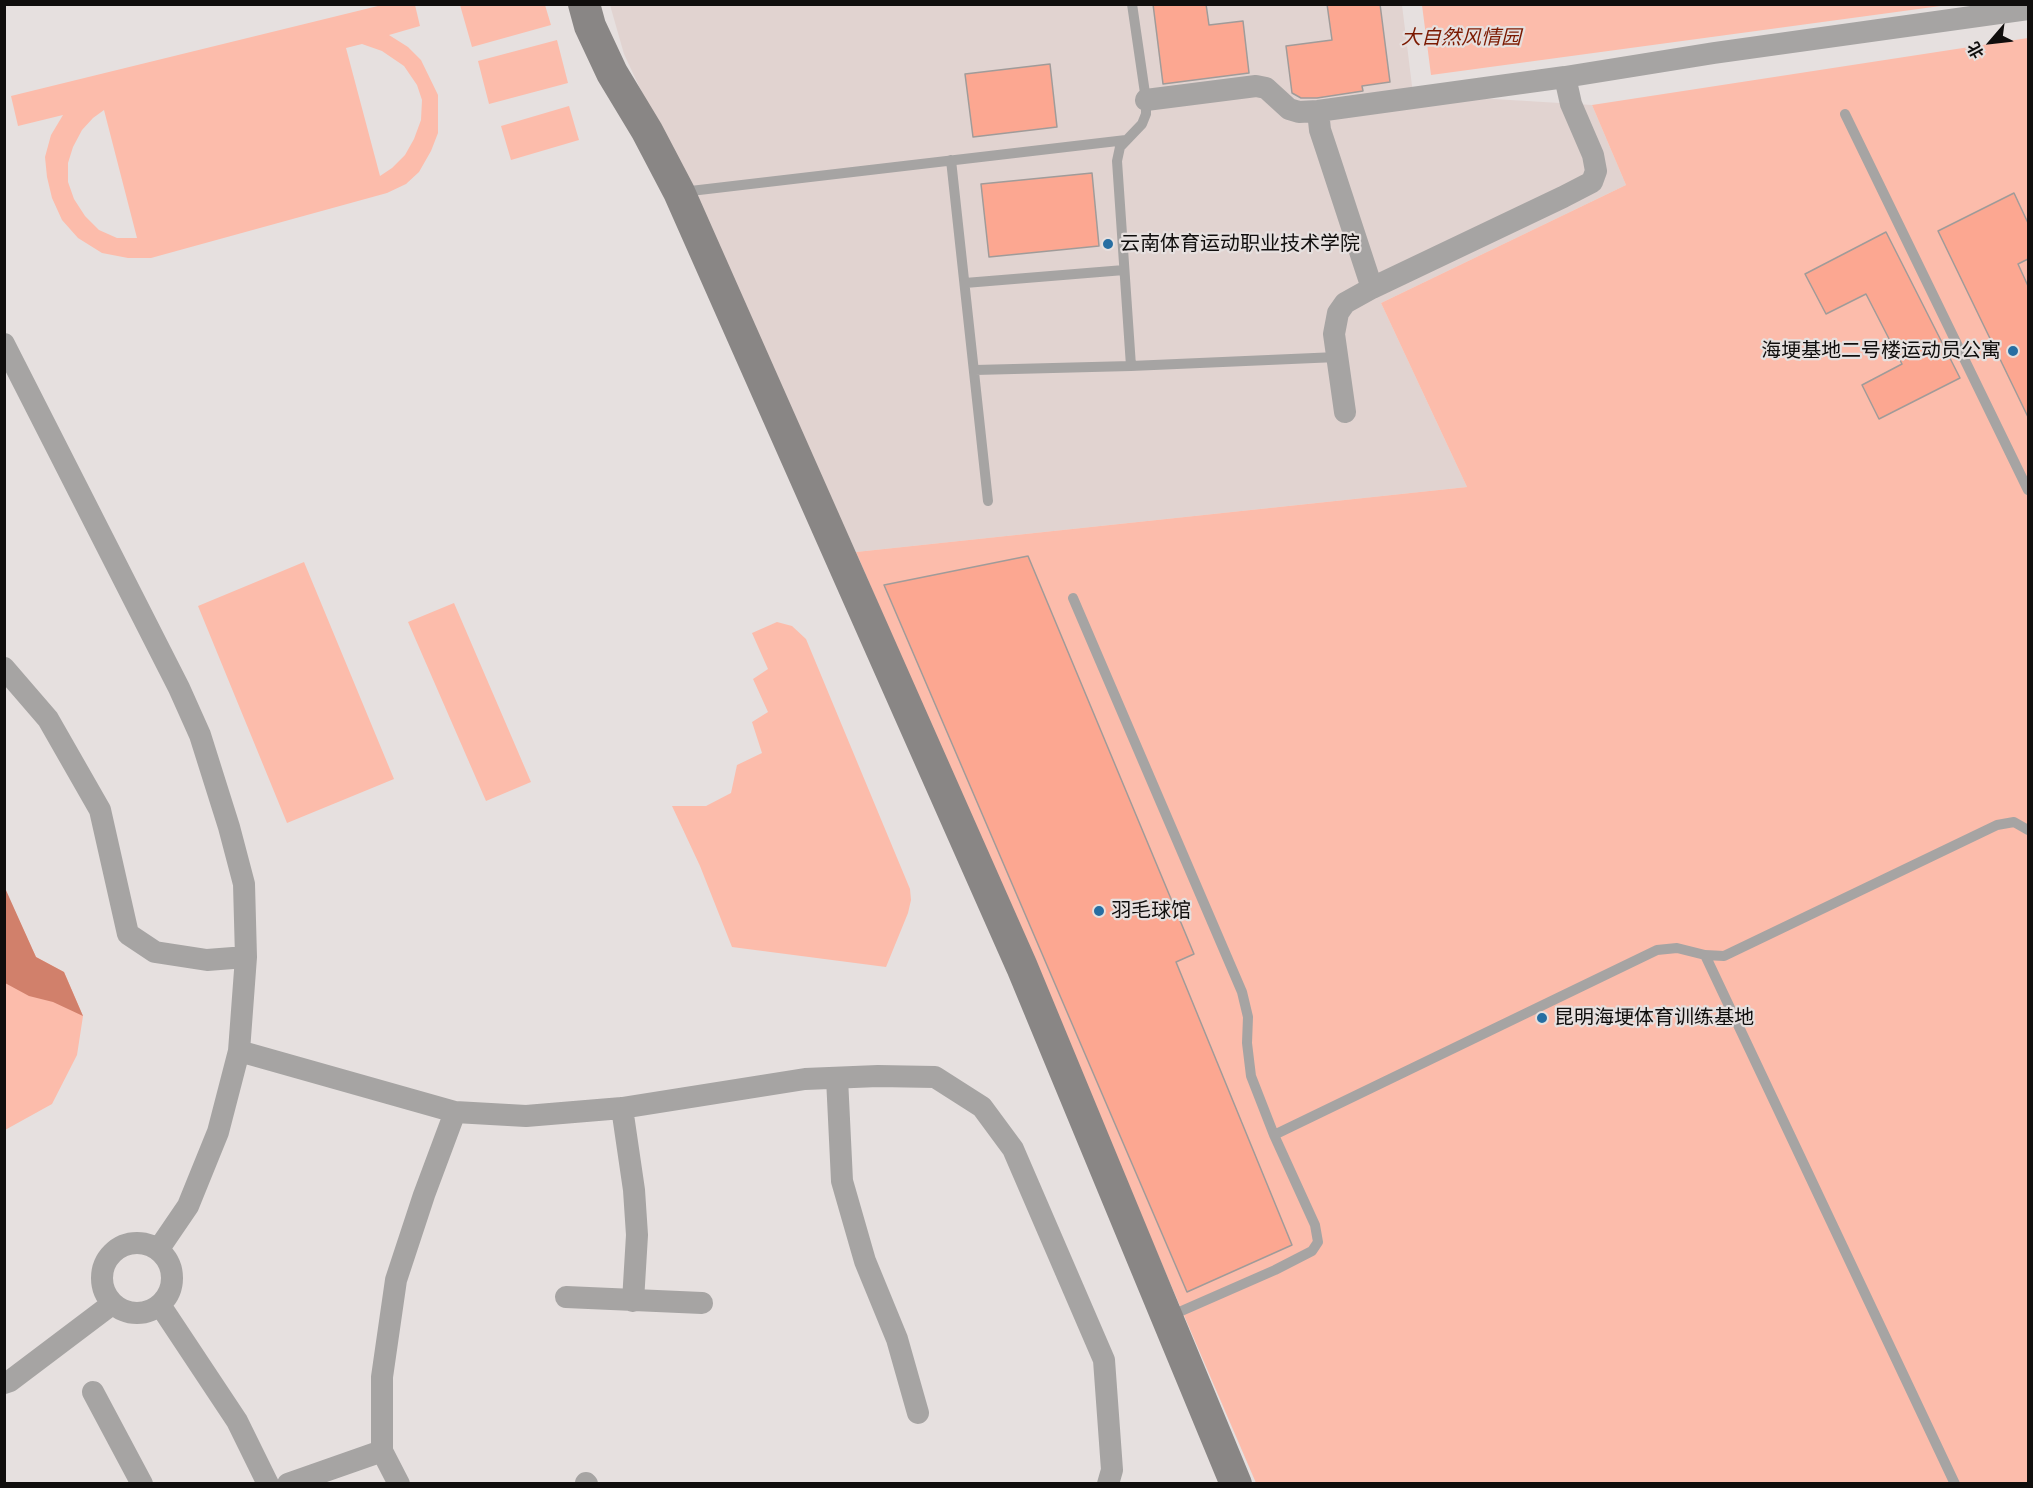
<!DOCTYPE html>
<html>
<head>
<meta charset="utf-8">
<style>
	body { margin:0 }
	#map { position:relative; width:2033px; height:1488px; overflow:hidden; background:#e6e0df; font-family:Lora,"Noto Sans SC",serif }
	canvas { display:block }
	.frame { position:absolute; inset:0; border:6px solid #100e0d; pointer-events:none }
	.north { position:absolute; left:1961px; top:12px; width:60px; height:60px; -webkit-text-stroke:4px #e6e0df; paint-order:stroke; rotate:242deg; font-size:16px; font-weight:700; line-height:24px; text-align:center; color:#100e0d }
	.north::after { content:''; display:block; margin:auto; width:21px; height:27px; background:#100e0d; clip-path:polygon(50% 0,100% 100%,50% 72%,0 100%) }
</style>
</head>
<body>
<div id="map">
<canvas width="2033" height="1488"></canvas>
<div class="frame"></div>
<div class="north">北</div>
</div>
<script>
const g = document.querySelector('canvas').getContext('2d');
g.lineJoin = 'round';
function paint(path, color) { g.fillStyle = color; g.fill(path, 'evenodd'); }
const poly = rows => new Path2D(rows.map(r => 'M' + r).join(''));
function strokePath(path, color, width, dash) { g.strokeStyle = color; g.lineWidth = width; g.lineCap = dash ? 'butt' : 'round'; g.setLineDash(dash || []); g.stroke(path); }
function label(font, color, halo, rows, align = 'center') {
  g.font = font + ' Lora,"Noto Sans SC",serif'; g.lineWidth = 4.5; g.setLineDash([]); g.textBaseline = 'middle'; g.strokeStyle = halo; g.fillStyle = color; for (const [text, x, y, turn = 0] of rows) {
    g.save(); g.translate(x, y); g.rotate((+turn || 0) * Math.PI / 180); g.textAlign = isNaN(turn) ? turn : align; if (halo) g.strokeText(text, 0, 0); g.fillText(text, 0, 0); g.restore();
  }
}
const built = poly([
	[610,5,1402,5,1413,94,1592,105,1626,185,1381,303,1467,487,856,552,624,54]
]);
const green = poly([
	[382,5,415,5,420,26,389,35,408,47,421,60,438,95,438,133,431,151,419,172,406,184,387,193,151,258,128,258,102,253,78,238,62,220,52,198,47,177,45,157,51,135,63,115,18,126,11,96],
	[362,44,382,51,404,66,417,85,422,100,421,120,414,139,405,155,392,168,380,176,346,48],
	[104,110,137,238,117,238,99,230,85,216,74,199,68,182,68,163,73,147,82,130,93,118],
	[460,5,545,5,551,25,472,47],
	[1422,5,1422,4,1948,5,1431,75],
	[2028,38,2028,1483,1256,1483,856,552,1467,487,1381,303,1626,185,1592,105],
	[557,40,568,83,489,104,478,61],
	[569,106,579,140,511,160,501,126],
	[304,562,394,779,287,823,198,606],
	[454,603,531,782,486,801,408,622],
	[777,622,792,626,806,639,910,889,911,900,908,913,886,967,732,947,700,866,672,806,706,806,731,793,737,765,762,753,752,722,768,712,753,679,768,669,752,633],
	[4,888,36,957,64,972,83,1016,77,1055,52,1104,5,1130]
]);
const water = poly([
	[5,888,36,957,64,972,83,1016,53,1002,29,996,5,983]
]);
const building = poly([
	[1153,4,1206,4,1209,25,1243,21,1249,73,1163,84,1153,4],
	[1327,4,1380,4,1390,82,1362,86,1363,91,1317,98,1301,98,1292,93,1286,46,1332,40,1327,4],
	[1050,64,1057,127,973,137,965,74,1050,64],
	[1092,173,1099,246,989,257,981,184,1092,173],
	[2014,193,2028,223,2028,259,2018,264,2028,286,2028,417,1938,231,2014,193],
	[1886,232,1960,378,1879,419,1862,385,1902,364,1866,294,1826,314,1805,274,1886,232],
	[1028,556,1194,954,1176,962,1292,1245,1187,1292,884,585,1028,556]
]);
const lane = poly([
	[1845,114,2028,490],
	[951,160,988,501],
	[682,192,1126,140],
	[965,283,1124,270],
	[1131,366,1117,161,1120,147,1142,124,1146,114,1146,100,1132,4],
	[975,370,1131,366,1337,357],
	[1073,598,1242,992,1248,1017,1247,1043,1251,1076,1274,1135,1315,1225,1318,1242,1312,1251,1275,1270,1170,1316],
	[1705,955,1955,1484],
	[1274,1135,1657,950,1677,948,1705,955,1724,956,1997,825,2014,822,2028,830]
]);
const street = poly([
	[1146,100,1256,86,1266,88,1289,109,1299,112,1318,111,1565,77,1714,53,2028,9],
	[1318,111,1320,130,1327,151,1372,288],
	[4,344,179,688,200,735,229,827,244,884,246,957,239,1051,218,1132,188,1206,158,1250],
	[1345,412,1334,334,1338,313,1345,303,1372,288,1563,197,1592,182,1596,171,1593,155,1571,104,1565,77],
	[4,668,48,719,100,810,128,934,155,952,207,960,246,957],
	[239,1051,455,1112],
	[837,1078,842,1181,865,1261,897,1339,918,1413],
	[622,1108,634,1190,637,1235,633,1301],
	'102 1278a35 35 0 1 1 70 0a35 35 0 1 1-70 0Z',
	[566,1297,702,1303],
	[160,1305,237,1421,268,1484],
	[4,1383,10,1381,112,1304],
	[93,1392,142,1484],
	[586,1483,587,1484],
	[288,1484,382,1451],
	[399,1484,382,1451,382,1377,396,1280,424,1195,455,1112,526,1116,622,1108,805,1079,878,1076,935,1077,982,1107,1013,1149,1104,1360,1112,1470,1108,1484]
]);
const secondary = poly([
	[584,4,590,26,612,73,647,131,679,192,1022,967,1236,1484]
]);
const markers = [
	[1108,244,6,"#276ea2"],
	[2013,351,6,"#276ea2"],
	[1099,911,6,"#276ea2"],
	[1542,1018,6,"#276ea2"]
];
const parkNames = [
	["大自然风情园",1461,38]
];
const poiNames = [
	["云南体育运动职业技术学院",1120,244],
	["海埂基地二号楼运动员公寓",2001,351,"right"],
	["羽毛球馆",1111,911],
	["昆明海埂体育训练基地",1554,1018]
];
paint(built, '#e1d3d0');
paint(green, '#fcbcab');
paint(water, '#d1806b');
paint(building, '#fca791');
strokePath(building, '#a09b99', 1.5);
strokePath(lane, '#a6a4a3', 10);
strokePath(street, '#a6a4a3', 22);
strokePath(secondary, '#898685', 32);
for (const [x, y, r, color] of markers) { const dot = new Path2D(); dot.arc(x, y, r, 0, 2 * Math.PI); g.fillStyle = color; g.fill(dot); strokePath(dot, '#e6e0df', 2); }
label('italic 20px', '#7b1900', '#e6e0df', parkNames);
label('20px', '#100e0d', '#e6e0df', poiNames, 'left');
</script>
</body>
</html>
